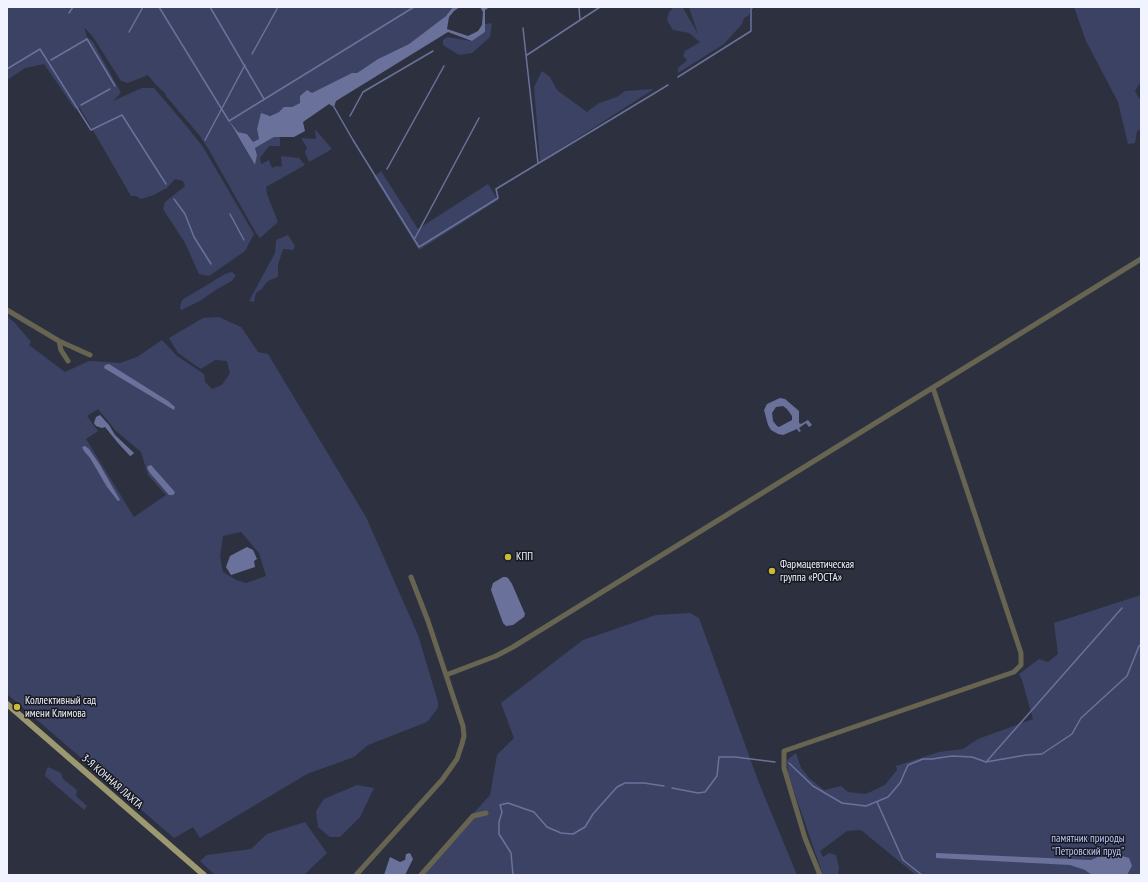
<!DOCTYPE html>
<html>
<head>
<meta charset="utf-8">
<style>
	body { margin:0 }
	#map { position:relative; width:1148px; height:882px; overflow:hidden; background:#2d313f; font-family:"PT Sans Narrow",sans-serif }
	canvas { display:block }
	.frame { position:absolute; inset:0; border:8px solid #f1f4fe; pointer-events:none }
</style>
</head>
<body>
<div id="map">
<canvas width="1148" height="882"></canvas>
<div class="frame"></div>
</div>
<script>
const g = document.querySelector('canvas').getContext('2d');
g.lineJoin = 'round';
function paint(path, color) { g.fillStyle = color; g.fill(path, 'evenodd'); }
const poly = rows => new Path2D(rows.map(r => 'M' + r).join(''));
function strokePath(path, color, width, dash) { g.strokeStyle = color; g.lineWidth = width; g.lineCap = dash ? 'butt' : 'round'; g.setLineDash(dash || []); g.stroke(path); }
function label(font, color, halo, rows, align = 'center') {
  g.font = font + ' "PT Sans Narrow",sans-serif'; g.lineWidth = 3; g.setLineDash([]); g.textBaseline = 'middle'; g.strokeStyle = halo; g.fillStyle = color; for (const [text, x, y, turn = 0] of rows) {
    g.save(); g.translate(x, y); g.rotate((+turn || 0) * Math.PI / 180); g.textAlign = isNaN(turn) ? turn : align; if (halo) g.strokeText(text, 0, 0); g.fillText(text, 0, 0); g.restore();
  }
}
const green = poly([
	[7,7,453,7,446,16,409,44,378,59,357,73,300,103,292,107,260,119,257,129,259,139,253,142,247,134,238,132,230,124,255,165,257,155,255,148,274,137,280,137,280,146,269,146,260,158,261,164,269,160,272,168,276,166,282,167,281,156,299,158,305,165,266,187,267,194,278,222,260,238,256,233,209,150,200,136,166,96,165,93,156,85,148,75,128,83,121,81,93,37,84,27,87,37,93,42,121,93,113,101,142,88,154,88,188,128,203,147,254,234,245,251,209,276,199,274,185,243,163,209,165,202,185,186,183,181,175,179,167,188,159,192,154,195,141,199,136,196,131,196,80,108,75,109,44,64,25,68,7,80],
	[674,7,684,7,683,8,698,34,689,7,750,7,750,13,748,16,744,18,742,24,724,44,678,73,678,68,687,60,683,56,685,51,700,42,689,33,673,30,667,20,669,12],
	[1074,7,1141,7,1141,81,1135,91,1141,102,1141,129,1137,131,1135,143,1128,144,1118,102,1086,41],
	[492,23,490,37,472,53,459,55,443,45,443,40,447,37,472,41,485,32,485,24],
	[542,71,550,77,557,90,587,112,599,103,617,97,625,91,654,89,540,162,534,87],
	[315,129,332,149,309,162,305,152,307,148,301,138,316,139],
	[381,171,418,229,488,184,498,200,419,250,374,177],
	[288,235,295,246,293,250,283,249,278,265,278,277,270,280,266,283,262,289,256,293,254,302,249,301,275,253,276,240],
	[232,272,236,275,232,281,217,289,200,301,181,310,180,307,182,300,225,274],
	[7,316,15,323,31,342,29,345,65,372,89,361,120,363,137,357,162,340,177,356,204,374,205,382,212,389,222,385,230,373,227,361,215,360,201,369,178,353,169,338,203,318,219,317,241,327,258,352,268,354,366,517,418,635,438,702,438,708,427,722,368,745,354,757,307,774,200,838,193,827,174,838,7,694],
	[98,409,116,431,141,452,148,475,166,495,134,517,86,439,98,431,87,416],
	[241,532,259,553,266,576,246,583,236,580,223,572,220,557,223,536],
	[1141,595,1141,726,1140,729,1141,730,1141,875,916,875,861,830,847,831,820,851,823,857,829,853,836,855,839,867,838,875,823,875,788,774,787,760,796,753,801,768,809,778,824,790,841,786,848,792,866,794,885,785,897,770,896,766,939,752,963,749,978,739,1033,719,1022,680,1019,674,1039,659,1048,662,1058,654,1054,623],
	[690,613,699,618,759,783,797,875,418,875,490,795,497,755,514,738,501,703,583,640,656,615],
	[48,767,61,773,63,779,77,790,76,796,87,806,84,810,45,776,46,771],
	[357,785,374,788,360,817,340,837,330,837,318,827,316,811,324,799],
	[305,822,327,853,304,875,215,875,200,861,207,855,251,849,267,834]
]);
const water = poly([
	[453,7,460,7,454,11,449,17,447,29,468,36,478,31,482,25,483,12,480,7,490,7,485,10,485,32,472,41,448,32,336,101,334,107,329,104,303,122,305,131,294,137,274,137,255,148,257,155,255,165,229,121,238,132,247,134,253,142,259,139,257,129,261,113,270,116,279,112,284,107,292,107,300,103,300,96,307,90,312,93,352,73,357,73,378,59,409,44,446,16],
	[109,364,168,401,175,407,174,410,104,368,105,365],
	[780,398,785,399,799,411,799,423,801,424,808,420,812,425,809,427,806,423,799,428,801,431,799,432,797,429,783,435,778,434,771,430,768,425,764,410,767,404],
	[783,406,787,409,792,416,792,420,779,427,777,426,773,421,772,413,776,407],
	[100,415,109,425,115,435,134,453,132,455,130,456,118,443,105,427,102,428,96,426,94,423,96,417],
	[85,446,89,449,100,465,120,500,118,501,107,487,90,458,84,451,82,447],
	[151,465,174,491,175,493,173,495,169,495,150,473,147,468,148,466],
	[247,547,253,550,257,559,254,561,255,567,231,575,226,567,230,556],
	[503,577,506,577,508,578,512,584,525,614,524,617,513,625,506,626,503,623,491,590,493,583],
	[410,853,413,859,405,875,384,875,390,857,400,862,405,860,406,854],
	[936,853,1091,860,1098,857,1105,857,1112,853,1129,858,1132,866,1127,875,1092,875,1085,870,1070,865,936,858]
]);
const stream = poly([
	[159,7,229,121,414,7],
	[210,7,264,99],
	[579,7,580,20],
	[69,13,73,7],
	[523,28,538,163],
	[129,32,143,7],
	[252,54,278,7],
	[527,55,600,7],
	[51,60,87,39,115,86],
	[7,69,40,49,91,130,122,115,166,184],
	[678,77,751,31,751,9,753,7],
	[81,105,110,89],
	[334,107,353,140,419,247,498,198,496,189,668,85],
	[350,116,363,92,433,51],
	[205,140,245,65],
	[387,169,444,66],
	[174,199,185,214,194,237,211,264],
	[230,214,244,240],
	[415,238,479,118],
	[987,761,1122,608],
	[789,763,813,786,842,803,866,806,888,797,900,783,908,765,923,759,932,759,952,756,972,757,986,762,1026,755,1042,754,1072,734,1081,718,1127,676,1139,646,1141,645],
	[672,788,698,793,705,792,717,776,719,757,735,757,775,762],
	[877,802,903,860,922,875],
	[513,875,511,853,499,834,499,822,502,812,500,805,508,803,528,810,534,812,547,827,561,833,573,834,585,827,593,814,617,787,625,783,644,783,664,786]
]);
const minor = poly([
	[7,310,59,341,90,355],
	[59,341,61,350,68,361],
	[446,675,496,656,513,647,1141,259],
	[356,875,442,780,457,759,462,744,464,736,463,726,428,621,411,577],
	[421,875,473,816,486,813],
	[820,875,805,838,784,768,784,751,1014,672,1021,665,1021,653,933,388]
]);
const major = poly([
	[7,704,204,875]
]);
const markers = [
	[508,557,4,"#caba3a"],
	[772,571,4,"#caba3a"],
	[17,707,4,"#caba3a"]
];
const poiNames = [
	["КПП",516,557],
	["Фармацевтическая",780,565],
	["группа «РОСТА»",780,578],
	["Коллективный сад",25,701],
	["имени Климова",25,714]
];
const streetNames = [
	["3-Я КОННАЯ ЛАХТА",112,782,41]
];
const parkNames = [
	["памятник природы",1088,839],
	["\"Петровский пруд\"",1088,852]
];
paint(green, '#3c4264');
paint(water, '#6a729c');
strokePath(stream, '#6a729c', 1.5);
strokePath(minor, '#676552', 5);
strokePath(major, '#9c9870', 6);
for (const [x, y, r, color] of markers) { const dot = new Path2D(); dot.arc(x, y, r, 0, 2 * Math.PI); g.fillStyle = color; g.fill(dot); strokePath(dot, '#171920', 1.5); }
label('11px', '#f1f4fe', '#171920', poiNames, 'left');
label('11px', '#f1f4fe', '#171920', streetNames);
label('11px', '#bac5fb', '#171920', parkNames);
</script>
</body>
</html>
